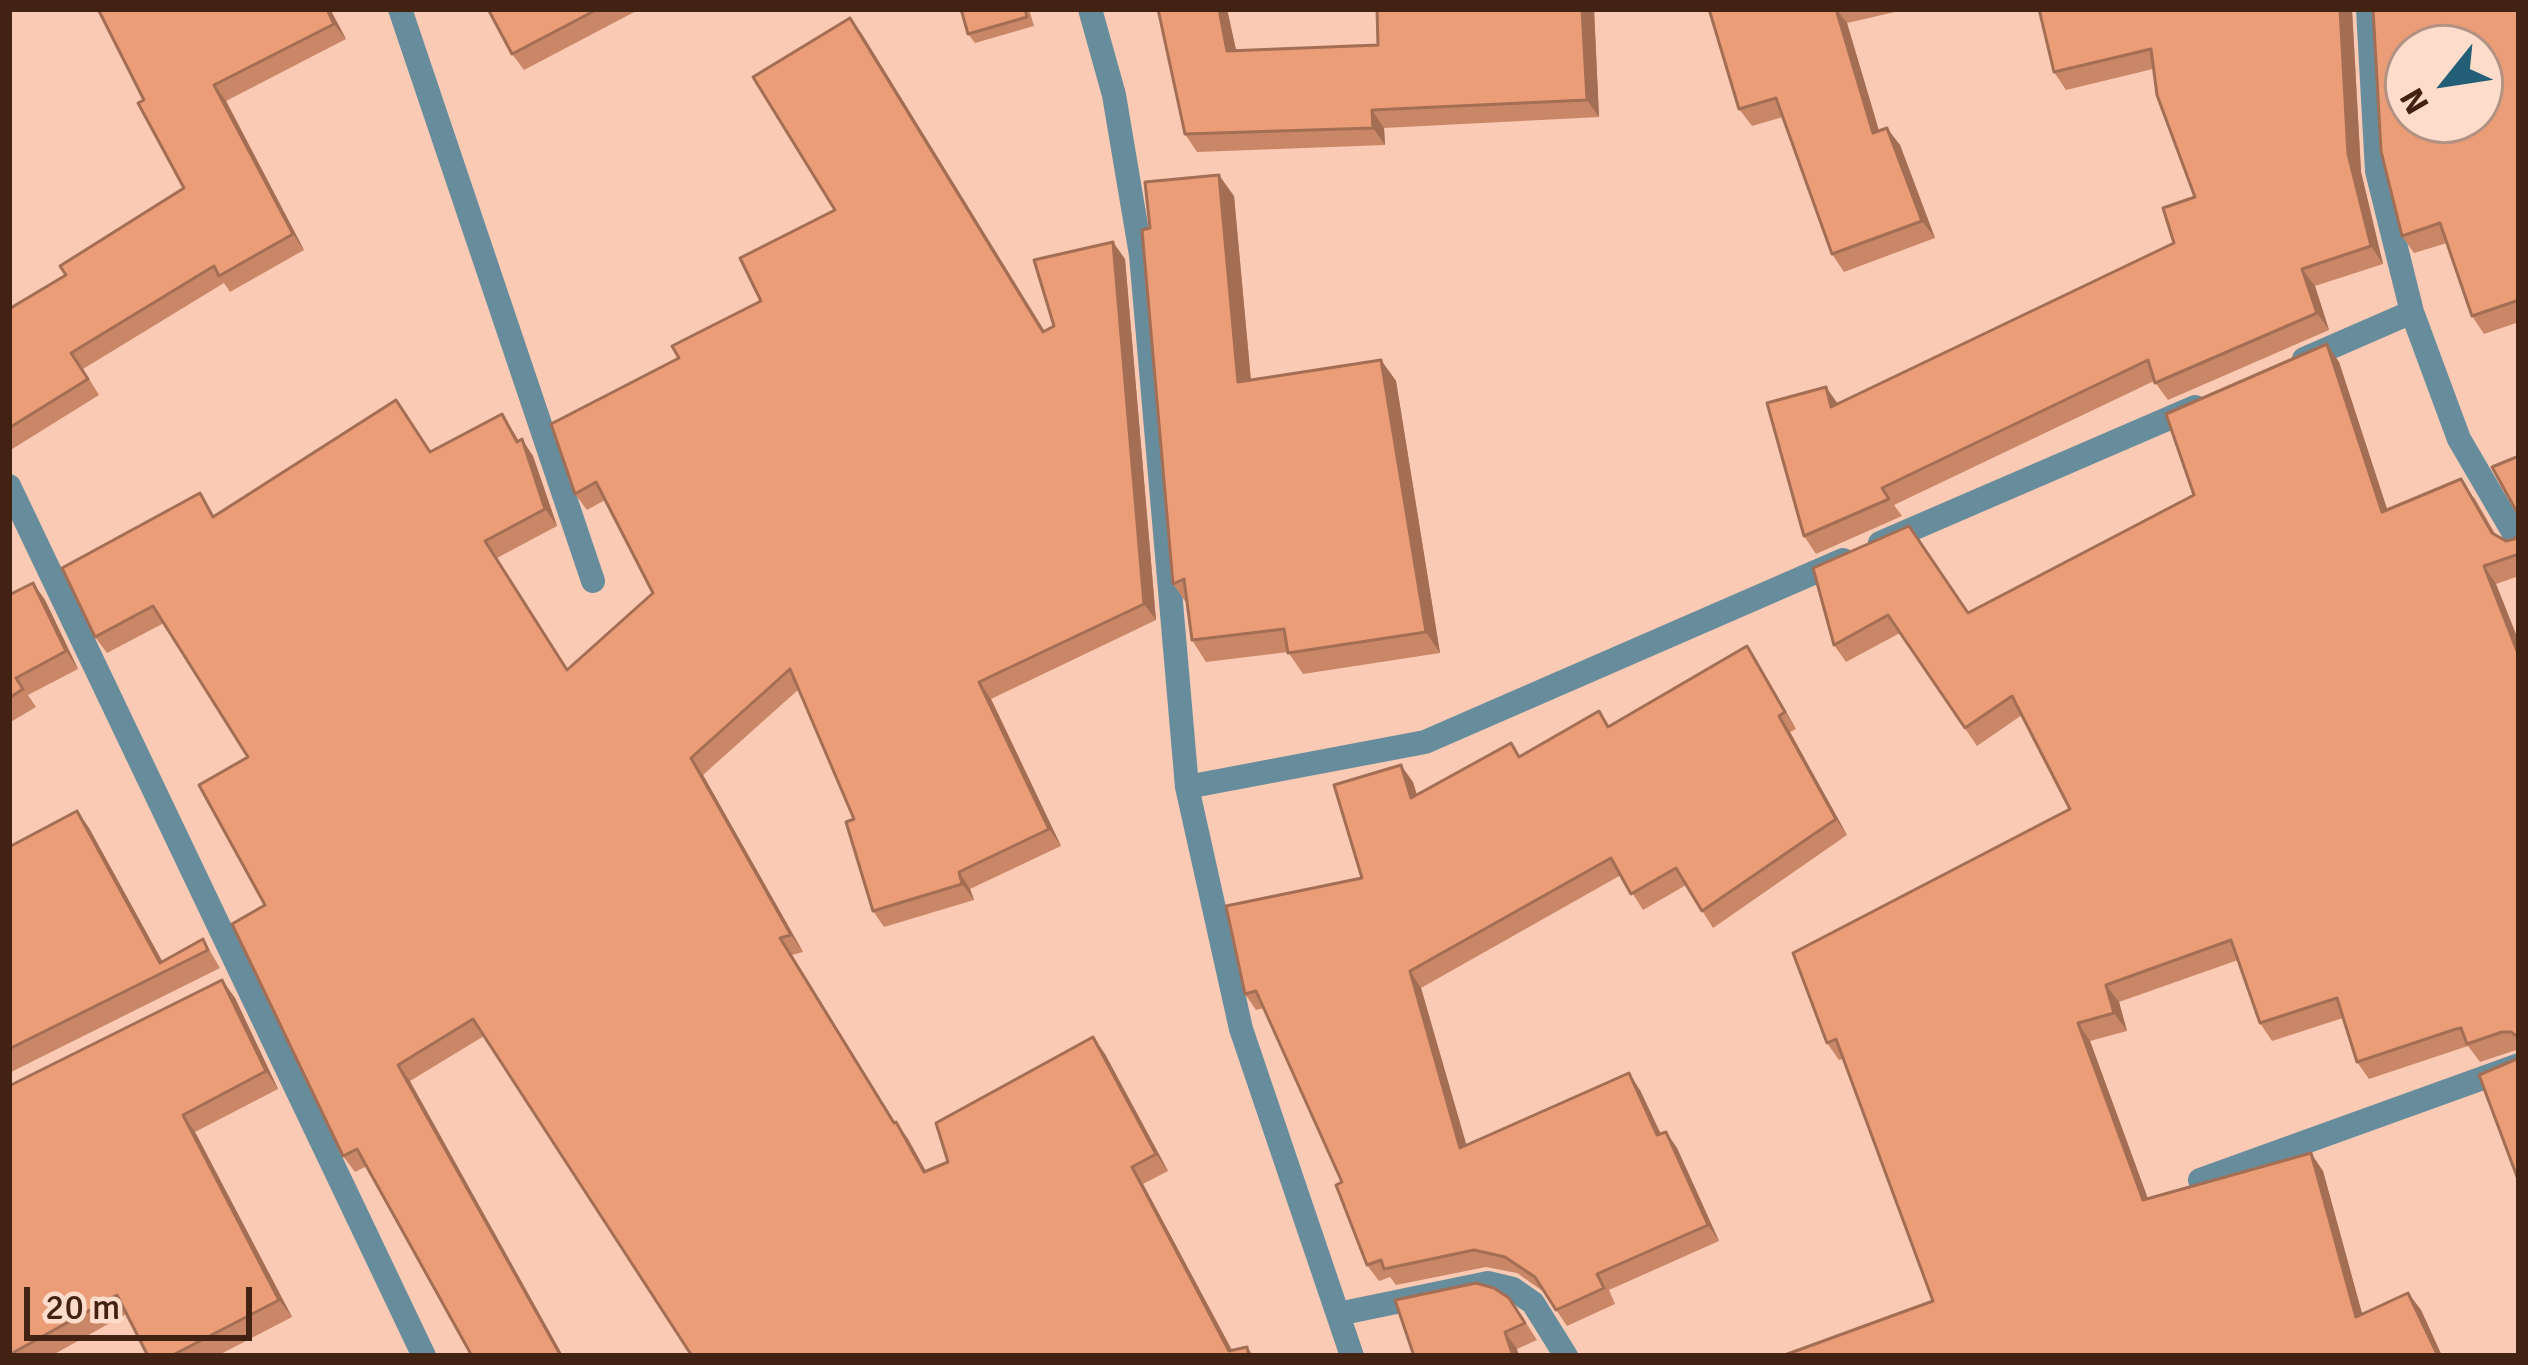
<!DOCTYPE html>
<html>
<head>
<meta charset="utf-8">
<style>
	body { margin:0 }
	#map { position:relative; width:2528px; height:1365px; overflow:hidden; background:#fbcab4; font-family:Signika,sans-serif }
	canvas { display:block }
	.frame { position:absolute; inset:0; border:12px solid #412213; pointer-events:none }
	.north { position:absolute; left:2384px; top:24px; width:120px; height:120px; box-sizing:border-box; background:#fddccc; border:3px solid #b29282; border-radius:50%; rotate:240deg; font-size:33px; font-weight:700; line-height:48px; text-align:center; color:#412213 }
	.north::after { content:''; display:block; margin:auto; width:42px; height:54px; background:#236077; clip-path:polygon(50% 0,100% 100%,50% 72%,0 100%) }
	.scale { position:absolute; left:24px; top:1287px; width:228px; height:54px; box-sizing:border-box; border:6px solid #412213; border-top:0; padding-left:15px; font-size:36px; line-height:42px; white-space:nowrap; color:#412213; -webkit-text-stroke:9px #fddccc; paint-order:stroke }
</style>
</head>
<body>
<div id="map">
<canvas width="2528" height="1365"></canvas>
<div class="frame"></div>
<div class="north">N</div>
<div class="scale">20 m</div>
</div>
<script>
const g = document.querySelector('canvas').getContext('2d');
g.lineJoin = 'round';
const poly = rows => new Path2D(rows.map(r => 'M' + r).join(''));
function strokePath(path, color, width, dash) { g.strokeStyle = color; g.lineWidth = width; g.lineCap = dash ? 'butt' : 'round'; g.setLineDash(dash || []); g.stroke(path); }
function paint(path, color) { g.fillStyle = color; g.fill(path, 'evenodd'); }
const street = poly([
	[400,9,593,581],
	[1090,9,1114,95,1141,255,1187,787,1241,1029,1352,1356],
	[2368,9,2377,171,2412,312,2459,439,2519,542],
	[2304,359,2412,312],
	[9,486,424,1356],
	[1880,543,2195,407],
	[1187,787,1425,742,1843,560],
	[2200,1180,2519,1065],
	[1338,1314,1488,1283,1513,1289,1533,1303,1566,1356]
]);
const wall = poly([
	[98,9,330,9,346,39,226,101,304,250,230,292,224,283,83,369,99,395,9,451,9,309,66,275,184,188,144,100],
	[488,9,640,9,524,70,512,54],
	[961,9,1029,9,1034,26,975,43,968,34],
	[1158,9,1227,9,1236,50,1378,45,1594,9,1599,117,1384,128,1385,145,1197,152,1185,134],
	[1709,9,1908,9,1847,23,1879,131,1900,145,1935,238,1844,272,1832,254,1783,117,1752,126,1739,109],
	[2039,9,2352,9,2361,172,2383,264,2315,286,2329,330,2168,400,2154,381,1894,505,1902,516,1816,554,1804,536,1838,404,2174,243,2195,197,2153,69,2066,90,2054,72],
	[2519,9,2519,322,2484,334,2472,316,2447,243,2414,253,2402,236],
	[850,18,1044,331,1054,326,1125,259,1156,620,991,699,1061,846,970,889,974,900,884,927,873,911,854,819,799,689,703,775,803,952,792,955,895,1123,908,1139,926,1172,948,1162,1093,1037,1105,1054,1168,1171,1143,1184,1232,1350,1247,1347,1254,1356,692,1356,484,1036,410,1081,367,1166,355,1172,343,1156,265,905,248,757,164,623,107,653,95,637,215,515,431,452,513,431,519,441,533,456,557,526,497,558,568,670,653,593,605,500,587,510,575,494,679,358,761,301,835,210],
	[1234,196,1251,380,1381,360,1396,381,1440,653,1303,674,1288,652,1206,662,1192,640,1187,604,1173,584],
	[2339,362,2387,510,2474,497,2496,535,2506,541,2514,539,2519,535,2519,576,2496,584,2519,642,2519,1049,2480,1062,2468,1046,2369,1079,2357,1062,2343,1018,2272,1041,2260,1023,2238,960,2119,1002,2127,1031,2090,1041,2148,1199,2323,1171,2362,1314,2408,1293,2421,1310,2442,1356,1933,1301,1843,1059,1839,1060,1827,1043,2070,809,2022,715,1977,746,1900,633,1846,662,1834,645,1813,568,1969,613,2194,495],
	[33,583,45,600,78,669,28,695,36,707,9,723,9,595],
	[1747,646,1796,729,1790,732,1847,835,1713,928,1686,885,1643,910,1621,875,1421,988,1466,1145,1640,1090,1661,1134,1666,1132,1677,1148,1719,1241,1609,1290,1615,1304,1567,1326,1544,1292,1517,1273,1486,1267,1396,1285,1390,1277,1379,1281,1367,1265,1342,1182,1264,1008,1256,1010,1245,994,1362,878,1413,782,1417,795,1520,756,1610,726],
	[77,811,89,828,162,961,203,939,220,968,9,1073,9,847],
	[222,980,235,998,278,1089,195,1132,292,1317,217,1356,148,1356,126,1314,51,1356,9,1356,9,1086],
	[1521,1315,1537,1340,1517,1349,1414,1356]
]);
const shadedWall = poly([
	[327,9,330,9,346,39,334,24],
	[1219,9,1227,9,1240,68,1227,51],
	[1582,9,1594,9,1599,117,1587,100],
	[1836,9,1847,23,1885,151,1873,133],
	[2340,9,2352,9,2361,172,2383,264,2371,246,2348,154],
	[850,18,862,34,1055,348,1043,332],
	[214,85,226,101,304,250,293,234],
	[1372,110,1384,128,1385,145,1373,128],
	[1887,128,1900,145,1935,238,1922,221],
	[1219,175,1234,196,1253,404,1238,382],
	[1113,242,1125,259,1156,620,1144,604],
	[2302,269,2315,286,2329,330,2317,313],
	[2327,344,2339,362,2394,530,2382,512],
	[1381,360,1396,381,1440,653,1426,632],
	[1826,387,1838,404,1831,407],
	[502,414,528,458,522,439,533,456,557,526,545,509,517,442],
	[2484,566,2496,584,2519,642,2519,656],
	[33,583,45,600,78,669,66,651],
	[1747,646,1758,663,1796,729,1785,712],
	[979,682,991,699,1061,846,1049,829],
	[1779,716,1790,732,1847,835,1836,819],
	[691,758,703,775,803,952,791,935],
	[1401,765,1413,782,1422,814,1411,798],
	[77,811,89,828,167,970,160,963],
	[959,872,970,889,974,900,962,884],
	[780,938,792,955,906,1140,894,1123],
	[1410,971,1421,988,1472,1164,1460,1148],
	[222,980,235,998,278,1089,266,1071],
	[2106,985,2119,1002,2127,1031,2114,1013],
	[2078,1023,2090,1041,2155,1218,2143,1200],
	[1093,1037,1105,1054,1168,1171,1156,1154],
	[398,1065,410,1081,563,1356,561,1356],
	[1629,1073,1640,1090,1669,1152,1657,1135],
	[183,1115,195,1132,292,1317,279,1300],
	[896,1122,908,1139,936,1189,924,1172],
	[1666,1132,1677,1148,1719,1241,1708,1225],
	[2311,1153,2323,1171,2368,1335,2356,1317],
	[1132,1167,1143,1184,1235,1356,1233,1356],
	[2408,1293,2421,1310,2442,1356,2438,1356],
	[1505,1332,1517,1349,1519,1356,1513,1356]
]);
const building = poly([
	[98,9,327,9,334,24,214,85,293,234,219,276,214,266,71,353,88,379,9,428,9,309,66,275,60,266,184,188,138,103,144,100,98,9],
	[488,9,598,9,512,54,488,9],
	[961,9,1025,9,1027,17,968,34,961,9],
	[1158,9,1219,9,1227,51,1378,45,1377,9,1582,9,1587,100,1372,110,1373,128,1185,134,1158,9],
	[1709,9,1836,9,1873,133,1887,128,1922,221,1832,254,1776,98,1739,109,1709,9],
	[2039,9,2340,9,2348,154,2371,246,2302,269,2317,313,2155,383,2148,360,1882,488,1889,499,1804,536,1767,403,1826,387,1831,407,2174,243,2163,208,2195,197,2157,95,2151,49,2054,72,2039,9],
	[2373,9,2519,9,2519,300,2472,316,2440,223,2402,236,2381,151,2373,9],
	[2408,48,2480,48,2480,120,2408,120,2408,48],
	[850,18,1043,332,1054,326,1034,260,1113,242,1144,604,979,682,1049,829,959,872,962,884,873,911,846,822,854,819,790,669,691,758,791,935,780,938,894,1123,896,1122,924,1172,948,1162,936,1123,1093,1037,1156,1154,1132,1167,1229,1351,1247,1347,1249,1356,692,1356,473,1019,398,1065,561,1356,472,1356,357,1149,343,1156,232,924,265,905,199,785,248,757,153,606,95,637,62,568,200,493,213,517,396,400,430,452,502,414,517,442,522,439,545,509,485,541,567,670,653,593,596,482,575,494,551,424,679,358,672,346,761,301,740,258,835,210,753,77,850,18],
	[1219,175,1238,382,1381,360,1426,632,1288,653,1284,629,1192,640,1184,579,1173,584,1142,230,1150,228,1145,182,1219,175],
	[2327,344,2382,512,2461,479,2492,533,2506,541,2514,539,2519,535,2519,554,2484,566,2519,656,2519,1038,2511,1032,2502,1032,2467,1044,2461,1028,2456,1029,2357,1062,2337,998,2260,1023,2231,940,2106,985,2114,1013,2078,1023,2143,1200,2311,1153,2356,1317,2408,1293,2438,1356,1782,1356,1933,1301,1836,1039,1827,1043,1793,953,2070,809,2012,696,1965,728,1888,615,1834,645,1813,568,1909,526,1968,613,2194,495,2166,414,2327,344],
	[2519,456,2519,516,2492,467,2519,456],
	[33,583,66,651,16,678,23,689,9,698,9,595,33,583],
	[1747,646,1785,712,1779,716,1836,819,1702,911,1676,868,1631,894,1611,858,1410,971,1460,1148,1629,1073,1657,1135,1666,1132,1708,1225,1597,1274,1604,1288,1556,1310,1535,1277,1505,1257,1474,1250,1384,1269,1381,1260,1367,1265,1336,1185,1342,1182,1256,991,1245,994,1226,906,1362,878,1334,785,1401,765,1411,798,1511,743,1519,757,1599,711,1608,727,1747,646],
	[77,811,160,963,203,939,208,950,9,1049,9,847,77,811],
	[222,980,266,1071,183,1115,279,1300,171,1356,148,1356,117,1295,9,1355,9,1086,222,980],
	[2519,1058,2519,1182,2479,1075,2519,1058],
	[1476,1283,1494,1288,1509,1298,1525,1323,1505,1332,1513,1356,1414,1356,1395,1300,1476,1283]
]);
strokePath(street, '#678d9d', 24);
paint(wall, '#ca8767');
paint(shadedWall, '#a46e54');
paint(building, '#eb9d78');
strokePath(building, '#a46e54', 3);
</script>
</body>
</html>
